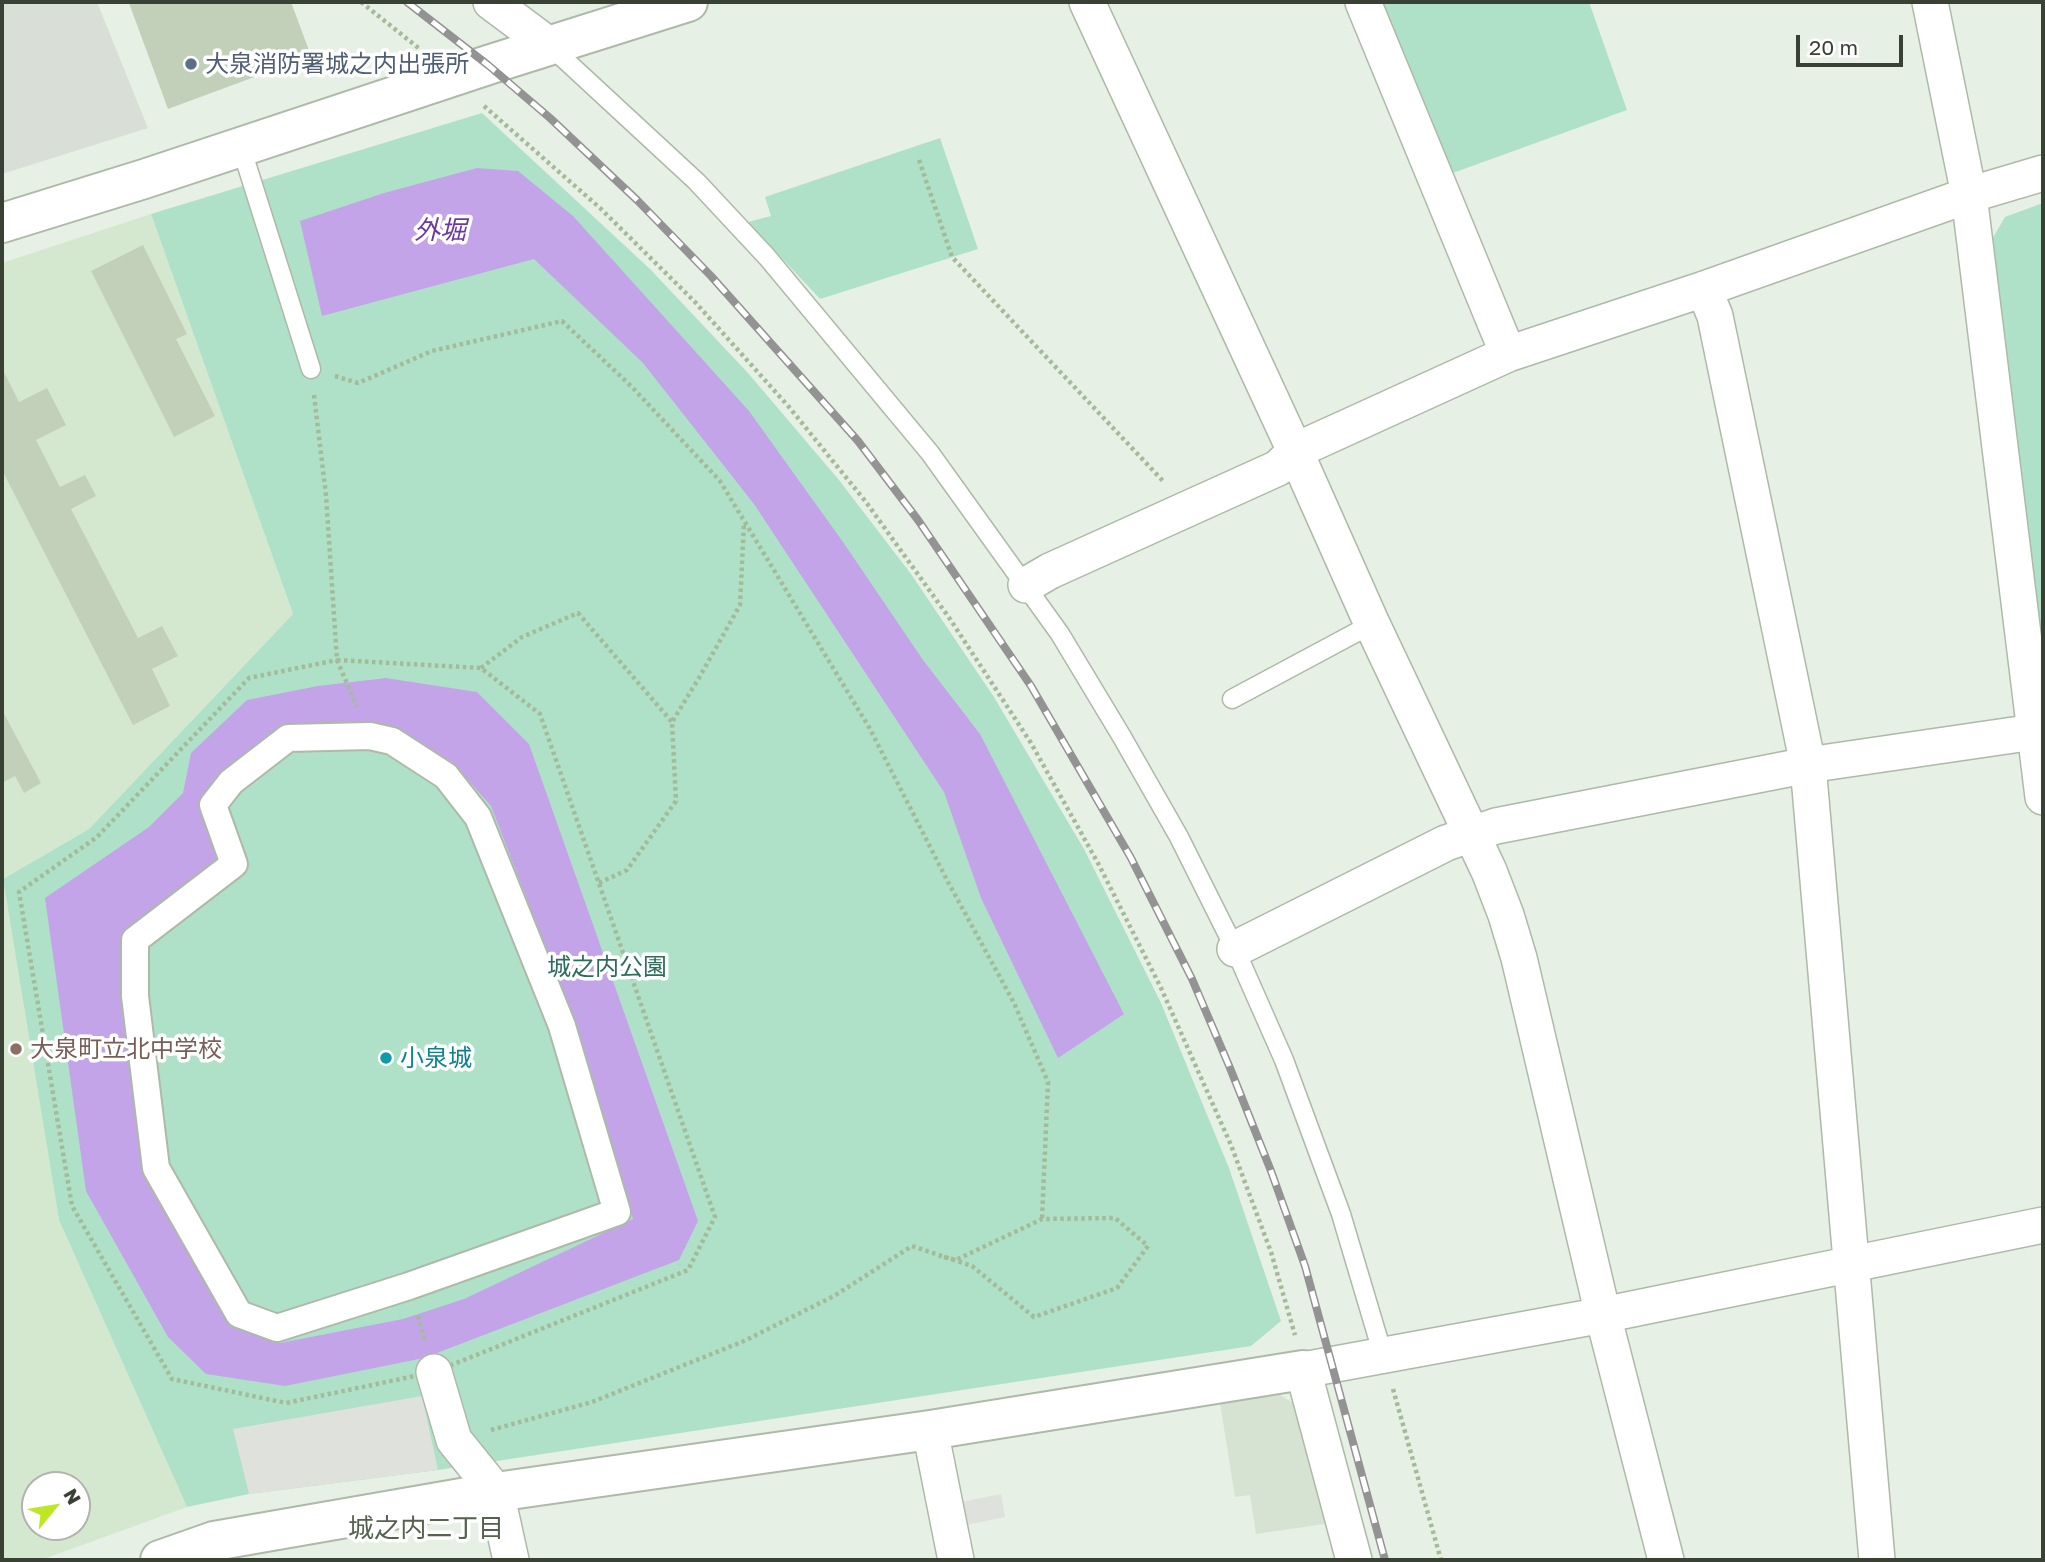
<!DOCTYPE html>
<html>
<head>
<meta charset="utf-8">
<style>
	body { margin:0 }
	#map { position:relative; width:2045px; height:1562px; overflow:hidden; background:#e7f0e4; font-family:"Golos Text",sans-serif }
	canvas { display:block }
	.frame { position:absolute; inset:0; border:4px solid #394134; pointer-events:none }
	.north { position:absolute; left:21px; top:1471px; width:70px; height:70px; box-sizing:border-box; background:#fff; border:2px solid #b0b3ae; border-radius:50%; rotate:60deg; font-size:19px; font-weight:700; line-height:28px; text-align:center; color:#394134 }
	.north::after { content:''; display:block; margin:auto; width:24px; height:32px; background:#bee625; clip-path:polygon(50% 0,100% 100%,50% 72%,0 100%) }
	.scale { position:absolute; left:1796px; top:35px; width:107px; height:32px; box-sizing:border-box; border:4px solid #394134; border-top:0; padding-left:9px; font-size:21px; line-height:24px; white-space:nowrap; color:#394134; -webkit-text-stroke:5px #fff; paint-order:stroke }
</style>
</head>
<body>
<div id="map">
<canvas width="2045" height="1562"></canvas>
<div class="frame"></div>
<div class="north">N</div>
<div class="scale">20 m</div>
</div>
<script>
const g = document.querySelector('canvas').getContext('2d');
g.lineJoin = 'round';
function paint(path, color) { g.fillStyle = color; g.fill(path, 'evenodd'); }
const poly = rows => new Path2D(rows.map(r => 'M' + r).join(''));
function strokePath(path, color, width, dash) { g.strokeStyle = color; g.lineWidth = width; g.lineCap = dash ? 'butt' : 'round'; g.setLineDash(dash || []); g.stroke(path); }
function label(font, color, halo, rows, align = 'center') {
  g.font = font + ' "Golos Text","Noto Sans JP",sans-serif'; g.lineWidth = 7; g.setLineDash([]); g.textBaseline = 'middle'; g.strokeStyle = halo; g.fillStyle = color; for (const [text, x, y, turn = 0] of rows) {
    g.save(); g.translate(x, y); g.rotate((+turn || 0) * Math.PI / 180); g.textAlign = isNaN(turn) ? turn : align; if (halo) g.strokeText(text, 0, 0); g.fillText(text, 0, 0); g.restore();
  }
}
const residential = poly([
	[1278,1394,1302,1408,1331,1523,1256,1534,1250,1495,1235,1497,1220,1403]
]);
const industrial = poly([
	[2,2,97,2,148,128,2,174]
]);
const education = poly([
	[151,214,293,614,89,829,3,879,59,1220,187,1507,41,1560,2,1560,2,263],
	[35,1485,77,1485,77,1527,35,1527]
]);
const green = poly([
	[1381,2,1589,2,1627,110,1450,174],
	[482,113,651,270,748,373,839,480,911,574,994,697,1084,849,1161,1003,1229,1168,1281,1321,1251,1346,438,1470,249,1494,187,1507,59,1220,3,879,89,829,293,614,151,214],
	[940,138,978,249,820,299,748,222,771,216,765,197],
	[2043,203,2043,659,1991,241,2005,217]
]);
const parking = poly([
	[422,1396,438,1470,249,1494,233,1429],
	[1001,1494,1005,1517,966,1525,961,1502]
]);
const water = poly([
	[477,168,518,171,573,216,749,411,843,542,923,660,980,734,1124,1014,1058,1058,981,898,944,792,754,504,643,363,534,259,322,316,300,221,384,193],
	[386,678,477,692,529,744,698,1221,679,1260,424,1358,285,1386,206,1374,168,1337,86,1191,45,898,149,827,183,793,191,753,247,700,318,686],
	[385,725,452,762,491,806,574,1022,633,1219,464,1299,403,1319,280,1343,234,1327,142,1171,126,997,125,936,224,862,200,802,218,774,286,727]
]);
const building = poly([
	[134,2,291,2,311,56,168,109,129,3],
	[143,245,187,334,176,339,215,416,174,437,91,271],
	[2,368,19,402,47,388,66,425,36,440,60,487,85,475,96,496,71,509,138,638,162,626,178,656,152,669,170,706,133,725,2,470],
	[2,710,41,783,24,793,15,776,2,783]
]);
const path = poly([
	[361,2,421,50],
	[484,106,600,208,695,302,789,407,866,502,950,619,1031,743,1099,865,1161,988,1231,1145,1271,1252,1295,1335],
	[919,160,952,257,1163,481],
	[335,376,358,383,432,351,562,321,632,387,720,481,870,729,948,882,1014,1003,1048,1082,1042,1219],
	[314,395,326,495,337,660,357,707],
	[337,660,481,668,540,714,715,1217,688,1270,434,1372,286,1403,172,1379,72,1206,19,892,97,837,249,678,337,660],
	[481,668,522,637,578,613,672,722],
	[599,883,627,870,676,801,672,722,699,678,740,605,744,523],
	[418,1316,425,1341],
	[1393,1389,1441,1560],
	[491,1430,592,1402,744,1341,834,1296,912,1246,972,1266,1034,1317,1117,1288,1148,1246,1115,1218,1042,1219,956,1260,939,1256]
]);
const service = poly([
	[550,46,697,182,767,257,930,453,1060,634,1122,737,1179,837,1235,949,1284,1060,1341,1214,1383,1355],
	[241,147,311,369],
	[1232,699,1372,624]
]);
const pedestrian = poly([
	[370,736,392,741,446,776,478,817,562,1026,617,1212,409,1286,277,1328,239,1314,156,1168,135,996,135,940,234,864,213,805,231,782,288,738,370,736]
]);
const minor = poly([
	[491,2,550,46],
	[1087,2,1295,451,1372,624,1489,871,1506,915,1519,958,1603,1315,1666,1560],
	[1363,2,1508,354],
	[1930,2,1969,195,2043,797],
	[1704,289,1715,316,1808,765,1877,1560],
	[1026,585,1050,571,1278,468,1295,451,1508,354,1704,289,1969,195,2043,173],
	[1235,949,1446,843,1496,826,1808,765,2034,732],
	[434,1372,454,1440,496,1492,511,1560],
	[930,1430,956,1560],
	[1354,1560,1303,1370,1603,1315,2043,1225]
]);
const tertiary = poly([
	[2,223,144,179,488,65,688,2],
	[160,1560,214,1541,496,1492,930,1430,1303,1370]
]);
const rail = poly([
	[407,2,488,65,550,118,637,200,711,276,858,441,918,520,1031,686,1131,858,1192,979,1230,1068,1271,1171,1305,1266,1385,1560]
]);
const markers = [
	[191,64,7,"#5c6f8a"],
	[16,1049,7,"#8d6e63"],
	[386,1058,7,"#0f9aa8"]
];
const serviceNames = [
	["大泉消防署城之内出張所",205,64]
];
const parkNames = [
	["城之内公園",607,967]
];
const educationNames = [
	["大泉町立北中学校",30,1049]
];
const cultureNames = [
	["小泉城",400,1058]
];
const waterNames = [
	["外堀",440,231]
];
const neighbourhoodNames = [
	["城之内二丁目",426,1529]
];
paint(residential, '#d7e3d2');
paint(industrial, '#d9dfd6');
paint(education, '#d4e8cf');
paint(green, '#afe1c9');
paint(parking, '#dee1dc');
paint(water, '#c4a4e8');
paint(building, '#c2d0ba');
strokePath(service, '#adbaa7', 21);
strokePath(pedestrian, '#adbaa7', 30);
strokePath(minor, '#adbaa7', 38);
strokePath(tertiary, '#adbaa7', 42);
strokePath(path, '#a4bb9a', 4.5, [3.5, 3.5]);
strokePath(service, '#fff', 18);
strokePath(pedestrian, '#fff', 26);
strokePath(minor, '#fff', 35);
strokePath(tertiary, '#fff', 38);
strokePath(rail, '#939393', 8);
strokePath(rail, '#fff', 5, [16]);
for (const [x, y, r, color] of markers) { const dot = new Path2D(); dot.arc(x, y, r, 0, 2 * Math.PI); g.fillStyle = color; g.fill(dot); strokePath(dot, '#fff', 2.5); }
label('24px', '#4e5e75', '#fff', serviceNames, 'left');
label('24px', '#2e6d59', '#fff', parkNames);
label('24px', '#785e54', '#fff', educationNames, 'left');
label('24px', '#0d838f', '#fff', cultureNames, 'left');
label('italic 26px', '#6b38a3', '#fff', waterNames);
label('26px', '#54634d', '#fff', neighbourhoodNames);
</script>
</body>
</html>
